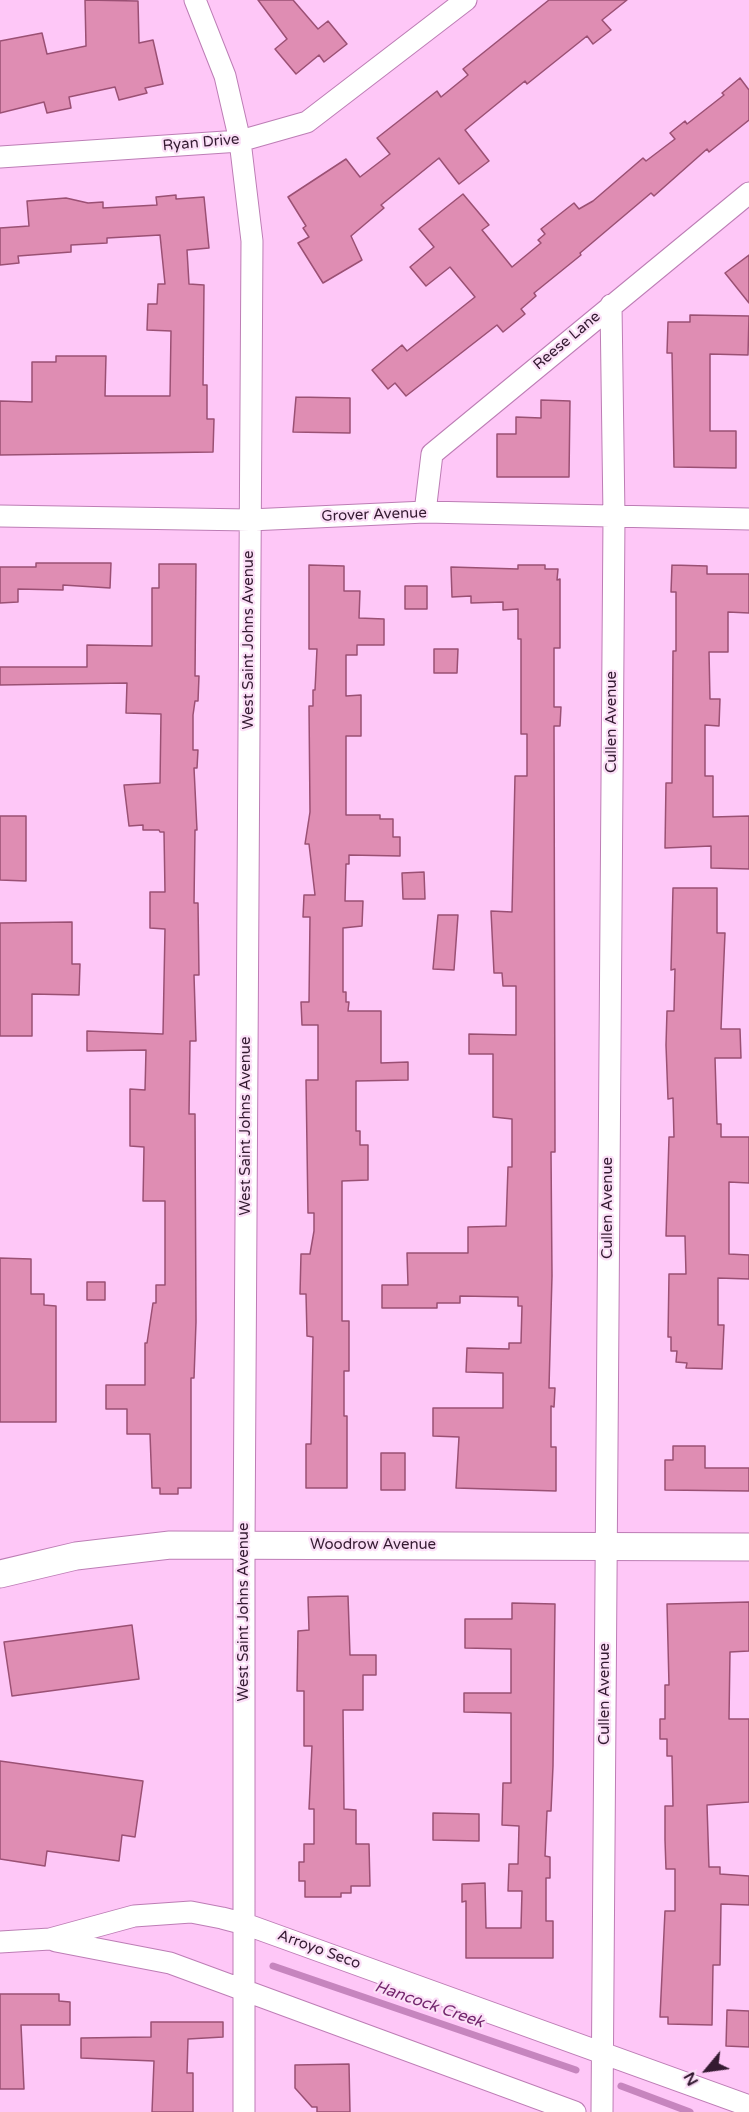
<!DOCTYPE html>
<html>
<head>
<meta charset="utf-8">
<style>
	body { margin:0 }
	#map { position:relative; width:749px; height:2112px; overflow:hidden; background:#fec7f7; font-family:"Varela Round",sans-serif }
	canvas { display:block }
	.north { position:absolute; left:677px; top:2040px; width:60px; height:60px; -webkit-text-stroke:4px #fbdff7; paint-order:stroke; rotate:241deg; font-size:16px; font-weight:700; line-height:24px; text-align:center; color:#341a31 }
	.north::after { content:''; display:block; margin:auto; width:21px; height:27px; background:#341a31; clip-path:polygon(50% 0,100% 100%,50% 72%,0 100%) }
</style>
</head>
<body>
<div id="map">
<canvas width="749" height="2112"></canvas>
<div class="north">N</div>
</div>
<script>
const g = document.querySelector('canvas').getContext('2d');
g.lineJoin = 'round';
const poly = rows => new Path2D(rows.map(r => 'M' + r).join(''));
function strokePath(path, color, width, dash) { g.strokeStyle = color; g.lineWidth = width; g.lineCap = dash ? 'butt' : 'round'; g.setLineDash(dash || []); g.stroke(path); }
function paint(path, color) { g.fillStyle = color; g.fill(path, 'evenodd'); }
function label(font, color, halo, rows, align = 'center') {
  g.font = font + ' "Varela Round",sans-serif'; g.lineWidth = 4.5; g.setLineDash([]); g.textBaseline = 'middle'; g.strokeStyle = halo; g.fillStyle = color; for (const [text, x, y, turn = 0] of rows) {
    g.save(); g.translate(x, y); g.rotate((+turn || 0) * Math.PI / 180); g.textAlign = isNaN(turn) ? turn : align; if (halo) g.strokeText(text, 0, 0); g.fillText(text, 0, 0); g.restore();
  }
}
const stream = poly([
	[273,1966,576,2070],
	[621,2086,690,2112]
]);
const building = poly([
	[85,0,138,1,139,43,153,40,163,84,145,88,147,93,119,100,115,87,69,97,71,108,47,113,44,102,0,113,0,41,42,33,47,54,86,46,85,0],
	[258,0,293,0,318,29,328,21,347,44,324,62,319,55,296,74,275,49,287,39,258,0],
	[549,0,627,0,602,20,611,30,593,44,587,36,527,84,525,81,465,130,489,161,459,184,439,158,381,205,384,208,351,236,362,260,323,283,298,243,309,237,303,228,306,226,288,197,346,159,360,177,390,154,377,138,437,91,441,97,468,75,463,69,549,0],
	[740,78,749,90,749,120,709,152,707,149,654,196,651,193,580,253,581,255,534,293,536,296,521,309,525,314,503,332,497,325,406,396,395,383,388,389,372,370,402,345,407,351,475,297,450,267,426,286,410,267,434,247,419,229,463,194,489,225,482,230,512,267,541,243,538,240,545,234,541,229,574,203,579,209,593,201,643,158,646,161,675,139,670,133,685,121,687,124,724,95,722,93,740,78],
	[176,195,176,199,204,197,209,248,187,250,189,284,204,285,203,385,207,385,207,419,214,419,213,452,0,455,0,401,32,402,32,362,56,362,56,356,106,356,105,396,170,396,171,331,147,330,148,304,157,304,158,284,165,284,160,235,107,238,107,243,71,245,71,252,18,256,19,263,0,265,0,228,29,226,27,201,66,198,88,203,103,202,103,208,157,205,156,197,176,195],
	[749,255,749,303,725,273,749,255],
	[690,315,749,316,748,355,710,354,710,431,736,431,736,468,674,467,672,353,667,353,668,322,690,322,690,315],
	[296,397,350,398,350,433,293,432,296,397],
	[541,400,570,401,569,477,497,477,497,434,516,434,516,417,541,418,541,400],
	[36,563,111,563,110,588,63,585,63,590,18,589,18,602,0,603,0,567,36,567,36,563],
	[159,564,196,564,195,676,199,676,198,701,195,701,193,715,193,750,198,750,197,768,194,768,197,830,195,830,194,903,198,903,199,975,194,975,196,1041,190,1041,189,1114,195,1114,196,1322,194,1378,191,1378,191,1488,178,1488,178,1494,160,1494,160,1488,152,1488,150,1434,127,1434,127,1409,106,1409,106,1385,145,1385,145,1343,147,1343,153,1303,156,1303,156,1285,165,1285,165,1201,143,1201,144,1147,130,1146,130,1089,145,1090,146,1050,87,1051,87,1031,163,1034,165,929,150,928,150,892,165,892,164,832,160,832,159,830,143,830,143,825,129,826,124,785,160,783,161,714,126,713,127,683,0,685,0,667,87,667,87,645,152,646,152,588,159,588,159,564],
	[309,565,344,566,344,591,360,591,359,618,384,619,384,645,357,645,357,655,346,655,346,696,361,695,361,736,346,736,346,815,380,815,380,819,393,819,393,837,400,837,400,856,349,855,349,864,346,864,345,901,363,901,362,926,343,928,343,992,346,992,346,1002,349,1002,348,1011,381,1011,381,1063,408,1062,408,1080,356,1081,356,1131,360,1131,360,1145,368,1145,368,1180,342,1181,342,1321,349,1321,349,1371,344,1371,344,1416,347,1416,347,1488,306,1488,306,1444,311,1444,313,1337,307,1336,306,1294,300,1294,301,1254,310,1254,314,1231,314,1213,308,1213,306,1080,318,1080,318,1025,302,1025,301,1002,309,1002,310,917,303,917,304,895,315,895,309,844,305,844,310,812,309,706,313,706,313,690,315,690,317,649,309,649,309,565],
	[518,565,545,565,545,569,558,569,557,580,560,579,560,648,554,648,554,707,561,707,560,726,554,726,555,1152,551,1152,552,1276,549,1388,555,1388,554,1407,551,1406,551,1447,556,1447,556,1491,456,1488,459,1437,433,1436,433,1408,503,1408,503,1373,466,1372,467,1348,509,1349,509,1343,521,1343,522,1306,518,1306,518,1297,460,1296,460,1303,437,1303,437,1308,382,1308,382,1285,408,1285,407,1253,468,1253,468,1227,506,1226,508,1167,512,1167,512,1119,493,1117,493,1054,469,1054,469,1034,516,1035,516,986,503,986,502,973,494,973,491,911,512,912,515,776,527,776,527,734,521,734,521,639,518,639,518,609,503,610,503,602,471,603,471,596,452,597,451,567,518,569,518,565],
	[672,565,707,566,707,574,749,574,749,613,728,612,728,652,709,652,710,699,720,699,719,726,705,725,705,776,713,776,713,817,749,816,749,869,711,868,711,846,665,848,666,783,672,783,673,651,676,651,676,592,671,592,672,565],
	[405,586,427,586,427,609,405,609,405,586],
	[434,649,458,649,457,673,434,673,434,649],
	[0,816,26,816,26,881,0,880,0,816],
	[424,872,425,899,403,899,402,873,424,872],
	[673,888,717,888,717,933,725,933,721,1029,740,1029,741,1058,715,1058,717,1124,721,1124,721,1137,749,1137,749,1183,729,1182,729,1254,749,1255,749,1279,718,1278,718,1325,724,1325,722,1369,686,1368,687,1363,676,1362,677,1351,671,1351,671,1337,668,1337,669,1274,686,1274,685,1236,666,1236,669,1137,674,1137,673,1098,668,1099,666,1045,667,1011,674,1011,675,969,671,970,673,888],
	[438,915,458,915,454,970,433,969,438,915],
	[72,922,72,964,80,964,79,995,32,994,32,1036,0,1036,0,923,72,922],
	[0,1258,31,1259,31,1294,44,1294,44,1305,56,1306,56,1422,0,1422,0,1258],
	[87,1282,105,1282,105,1300,87,1300,87,1282],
	[673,1446,705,1446,705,1468,749,1468,749,1491,665,1490,665,1460,673,1460,673,1446],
	[381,1453,405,1453,405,1490,381,1490,381,1453],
	[348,1596,350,1655,376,1655,376,1675,363,1675,363,1710,343,1710,344,1809,356,1810,356,1844,369,1844,370,1886,351,1886,351,1893,341,1893,341,1897,305,1897,305,1881,299,1881,299,1862,304,1862,304,1844,314,1844,314,1809,309,1809,312,1746,304,1746,304,1691,297,1691,298,1631,309,1630,308,1597,348,1596],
	[749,1602,749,1651,730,1652,729,1719,749,1719,749,1802,707,1805,709,1867,720,1867,720,1874,749,1876,749,1905,721,1904,720,1965,713,1965,712,2025,668,2024,668,2017,660,2017,665,1911,675,1911,675,1869,666,1869,665,1840,665,1806,673,1806,672,1756,667,1756,667,1739,660,1739,660,1719,665,1719,665,1685,669,1685,667,1604,749,1602],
	[512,1603,555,1604,553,1766,551,1811,547,1811,545,1856,550,1857,550,1878,546,1878,546,1921,553,1921,553,1958,466,1958,466,1901,462,1902,462,1884,485,1883,486,1928,521,1928,522,1891,508,1891,509,1864,518,1864,519,1826,502,1825,503,1783,511,1783,511,1713,464,1712,464,1693,511,1693,511,1649,465,1648,465,1619,512,1619,512,1603],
	[132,1625,139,1679,12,1696,4,1642,132,1625],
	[0,1761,143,1781,135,1837,122,1835,119,1861,47,1851,45,1866,0,1859,0,1761],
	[433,1813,479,1814,479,1841,433,1840,433,1813],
	[0,1994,59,1994,59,2001,70,2002,70,2025,21,2025,24,2089,0,2089,0,1994],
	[727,2010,749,2011,749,2047,726,2046,727,2010],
	[151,2022,223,2022,223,2037,188,2039,187,2073,193,2073,193,2112,152,2112,154,2061,81,2058,81,2038,151,2037,151,2022],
	[349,2064,350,2112,317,2112,317,2107,312,2107,295,2088,295,2065,349,2064]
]);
const minor = poly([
	[195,0,225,76,240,141,252,241,244,1544,244,2112],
	[0,157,240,141,307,122,466,0],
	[425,512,432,454,749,193],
	[0,516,250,520,425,512,749,519],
	[56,1941,170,1963,575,2112],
	[0,1942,50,1939,134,1916,191,1912,222,1918,245,1924,749,2106],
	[602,2112,614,517,611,305]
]);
const tertiary = poly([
	[0,1574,76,1556,170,1545,749,1547]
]);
const streetNames = [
	["Ryan Drive",201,143,-5],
	["Reese Lane",567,341,-40],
	["Grover Avenue",374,515,-2],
	["West Saint Johns Avenue",249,640,-90],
	["Cullen Avenue",612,722,-90],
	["West Saint Johns Avenue",246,1126,-90],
	["Cullen Avenue",608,1208,-90],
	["Woodrow Avenue",373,1545],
	["West Saint Johns Avenue",244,1612,-90],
	["Cullen Avenue",605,1694,-90],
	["Arroyo Seco",319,1950,20]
];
const waterNames = [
	["Hancock Creek",429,2005,19]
];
strokePath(stream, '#c685be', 7);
paint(building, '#df8db3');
strokePath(building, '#9b5074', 1.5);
strokePath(minor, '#bd7db5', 23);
strokePath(tertiary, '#bd7db5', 29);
strokePath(minor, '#fff', 21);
strokePath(tertiary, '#fff', 27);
label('15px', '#341a31', '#fbdff7', streetNames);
label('italic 16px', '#74276e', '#fbdff7', waterNames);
</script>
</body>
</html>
